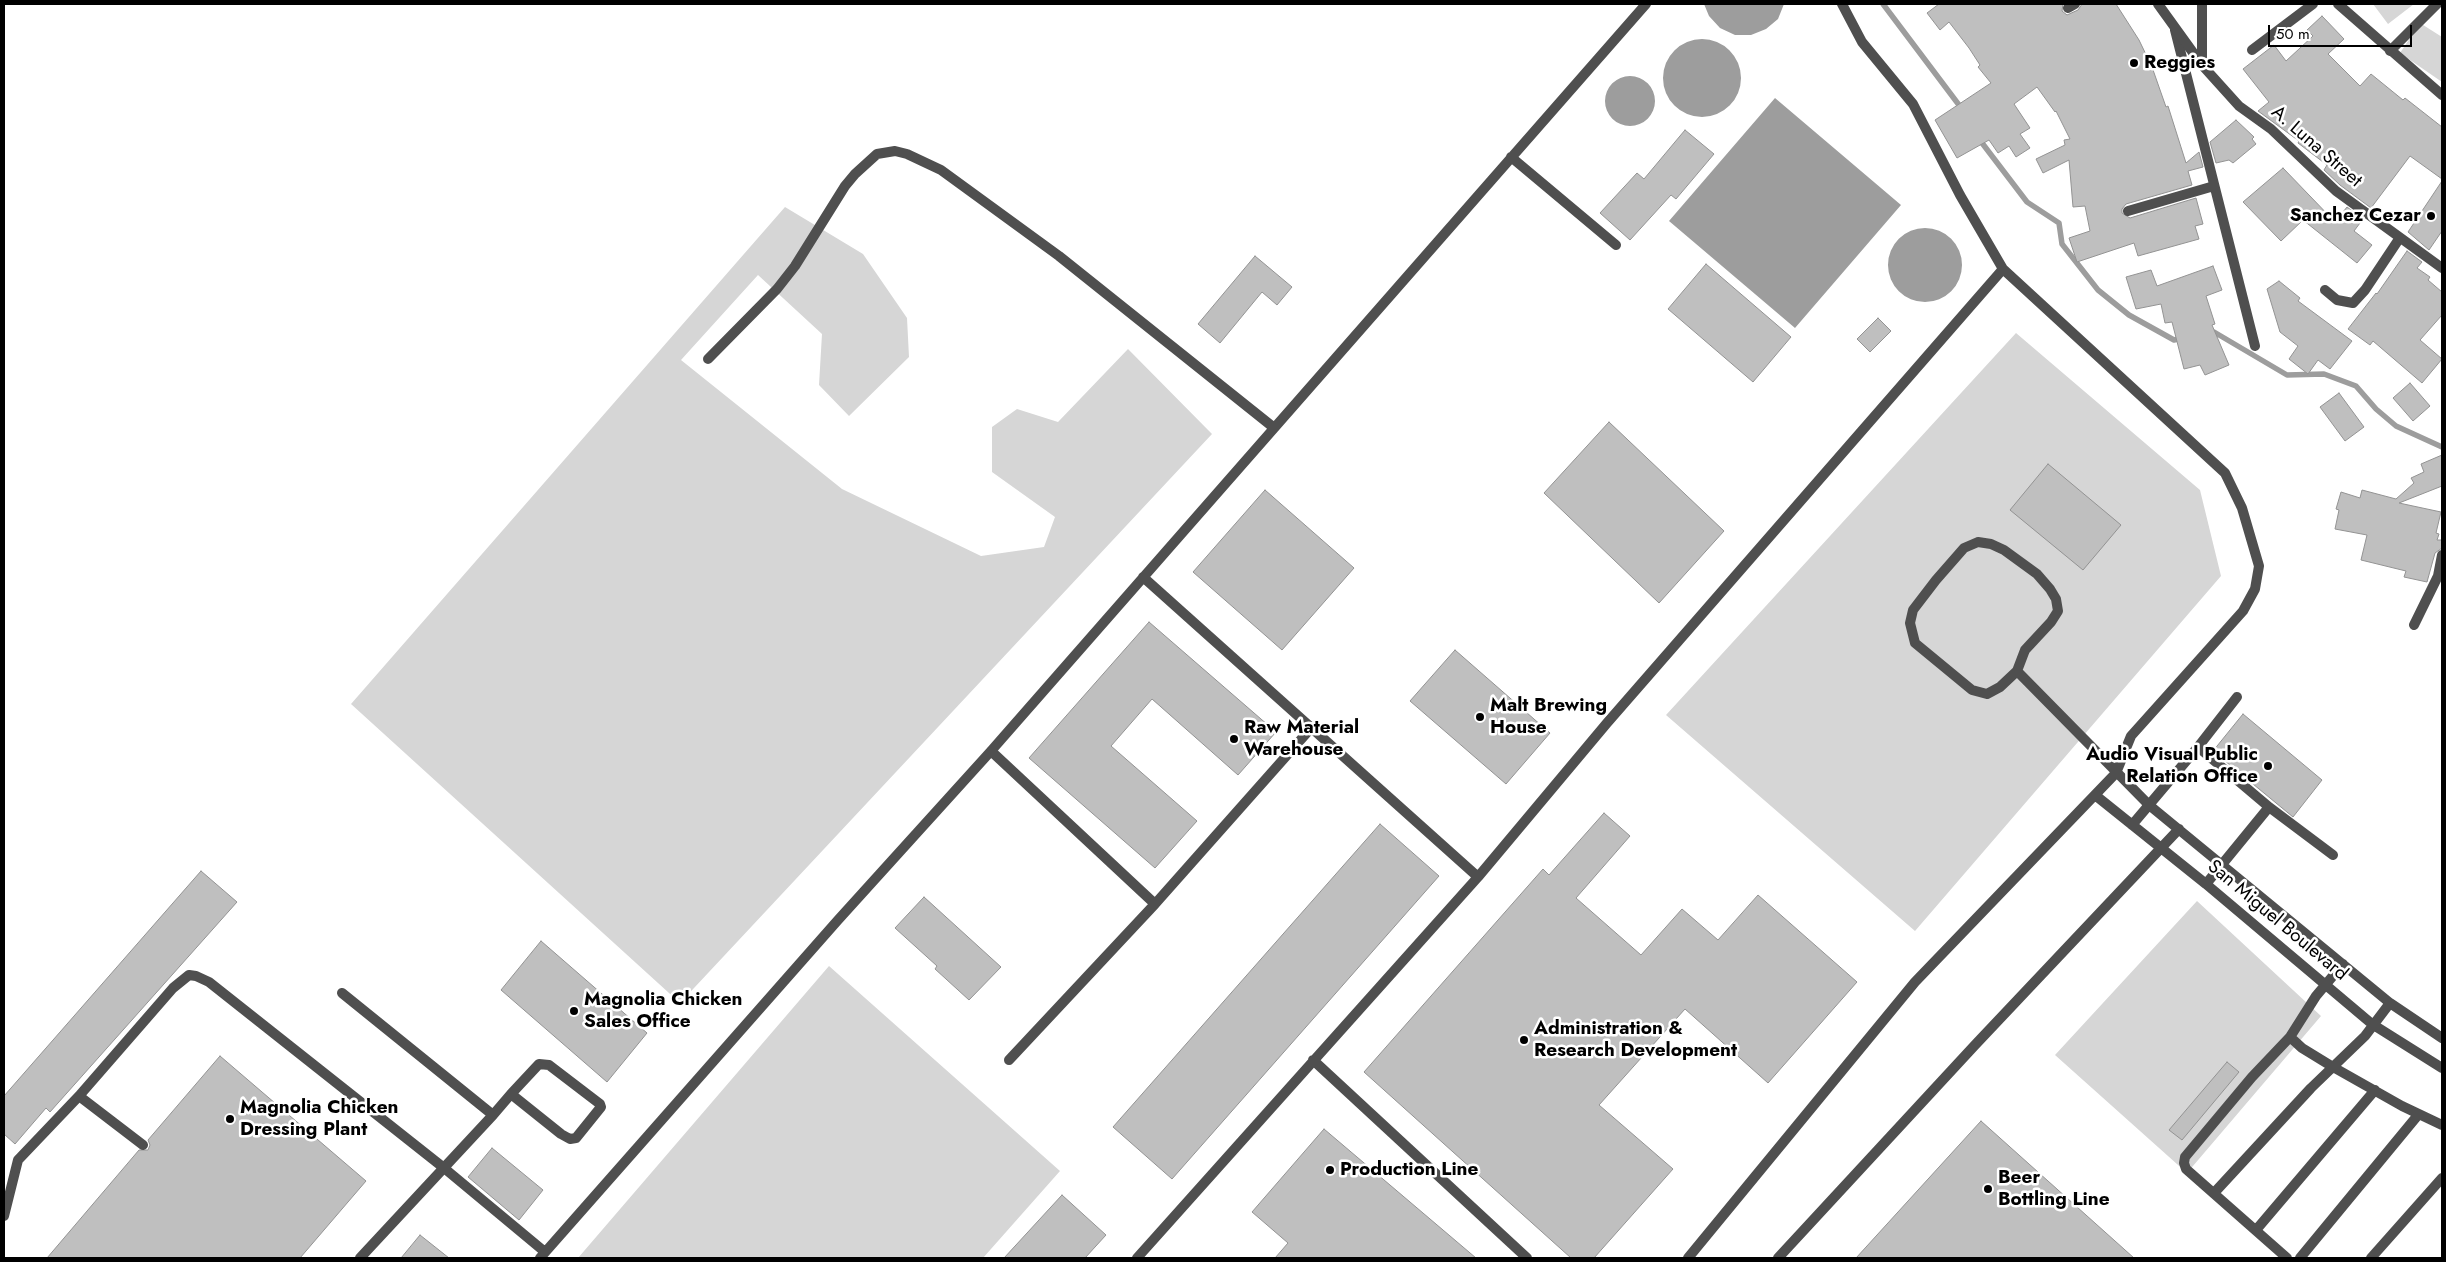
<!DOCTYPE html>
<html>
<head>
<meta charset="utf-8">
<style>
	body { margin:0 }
	#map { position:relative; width:2446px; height:1262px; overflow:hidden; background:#fff; font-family:Jost,sans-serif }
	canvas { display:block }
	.frame { position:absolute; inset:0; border:5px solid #000; pointer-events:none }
	.scale { position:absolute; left:2268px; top:25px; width:144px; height:22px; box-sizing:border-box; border:2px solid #000; border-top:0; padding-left:6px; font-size:15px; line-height:18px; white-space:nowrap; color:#000; -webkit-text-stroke:4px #fff; paint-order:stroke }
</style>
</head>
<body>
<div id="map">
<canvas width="2446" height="1262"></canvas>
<div class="frame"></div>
<div class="scale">50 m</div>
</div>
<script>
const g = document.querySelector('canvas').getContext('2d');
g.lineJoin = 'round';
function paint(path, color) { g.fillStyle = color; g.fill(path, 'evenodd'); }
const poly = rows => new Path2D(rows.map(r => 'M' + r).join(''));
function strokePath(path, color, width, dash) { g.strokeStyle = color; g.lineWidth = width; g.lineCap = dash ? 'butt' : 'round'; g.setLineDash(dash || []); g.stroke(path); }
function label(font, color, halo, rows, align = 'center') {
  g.font = font + ' Jost,sans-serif'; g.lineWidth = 5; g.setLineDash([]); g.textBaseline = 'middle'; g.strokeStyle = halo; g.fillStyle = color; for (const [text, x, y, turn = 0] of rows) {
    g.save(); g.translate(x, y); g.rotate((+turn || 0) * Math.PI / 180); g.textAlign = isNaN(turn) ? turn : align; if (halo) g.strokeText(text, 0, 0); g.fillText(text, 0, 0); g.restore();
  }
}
const green = poly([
	[2373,4,2414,4,2388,24],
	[2420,23,2442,37,2442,82,2400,53],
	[785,207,863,254,907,318,909,357,849,416,819,385,822,334,758,275,681,360,842,489,981,556,1044,547,1055,517,992,472,992,427,1017,409,1058,422,1128,349,1212,434,680,1003,351,704],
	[2016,333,2200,490,2221,576,1915,931,1666,715],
	[2197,901,2321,1016,2187,1173,2055,1055],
	[829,966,1060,1171,983,1258,578,1258]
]);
const water = poly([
	[1704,4,1784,4,1778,19,1766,29,1751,35,1735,35,1720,28,1709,16],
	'1663 78a39 39 0 1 1 78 0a39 39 0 1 1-78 0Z',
	'1605 101a25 25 0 1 1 50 0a25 25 0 1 1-50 0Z',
	[1775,98,1901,205,1795,328,1669,221],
	'1888 265a37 37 0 1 1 74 0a37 37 0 1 1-74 0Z'
]);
const stream = poly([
	[1883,4,1962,109],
	[1979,139,2027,202,2059,223,2062,244,2098,290,2129,315,2174,340,2183,338],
	[2209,332,2214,332,2287,375,2324,374,2356,386,2376,409,2396,426,2442,447]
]);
const building = poly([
	[1939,4,2063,4,2062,11,2067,15,2078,10,2082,4,2116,4,2139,40,2152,67,2166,107,2168,106,2186,163,2199,152,2203,167,2188,171,2192,185,2126,204,2122,209,2122,213,2130,218,2196,198,2203,224,2195,226,2199,239,2138,256,2134,243,2077,262,2069,238,2090,231,2085,206,2073,207,2069,160,2043,173,2036,159,2065,145,2064,140,2070,139,2056,111,2055,112,2037,87,2014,104,2030,128,2020,134,2030,148,2016,157,2009,146,1998,153,1989,140,1957,158,1935,120,1991,83,1978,67,1980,65,1969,48,1949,22,1940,30,1927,13,1939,4],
	[2322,16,2344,39,2328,54,2360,86,2371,74,2403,100,2405,98,2442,127,2442,179,2410,156,2371,208,2340,185,2324,170,2327,165,2298,143,2299,141,2258,111,2269,102,2243,69,2274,45,2286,61,2313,36,2307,30,2322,16],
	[2236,120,2254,137,2252,139,2256,144,2233,163,2229,160,2216,163,2210,142,2236,120],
	[1685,130,1714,154,1676,199,1671,195,1630,240,1600,213,1637,173,1644,179,1685,130],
	[2283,168,2335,222,2347,207,2363,219,2354,231,2372,245,2357,263,2303,220,2281,241,2243,202,2283,168],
	[2442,181,2442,231,2429,250,2408,232,2442,181],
	[2407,251,2422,262,2417,268,2430,277,2428,280,2442,292,2442,315,2420,340,2442,359,2422,383,2373,341,2370,345,2348,329,2376,293,2377,294,2407,251],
	[1255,256,1292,287,1277,305,1262,292,1220,343,1198,324,1255,256],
	[1706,264,1791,337,1753,382,1668,309,1706,264],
	[2213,266,2222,290,2206,296,2215,324,2212,325,2229,365,2205,375,2200,365,2184,369,2172,322,2165,323,2161,304,2136,309,2126,277,2151,270,2157,286,2213,266],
	[2279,281,2300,298,2298,301,2352,341,2330,369,2318,360,2308,374,2289,359,2298,346,2280,332,2267,289,2279,281],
	[1878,318,1891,331,1870,352,1857,339,1878,318],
	[2410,383,2430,406,2413,421,2393,398,2410,383],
	[2339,393,2364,427,2345,441,2320,407,2339,393],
	[1609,422,1724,531,1659,603,1544,493,1609,422],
	[2442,455,2442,486,2399,503,2441,512,2436,533,2439,534,2437,540,2442,540,2442,548,2435,553,2427,582,2404,577,2406,571,2361,560,2367,535,2335,529,2339,510,2336,509,2341,492,2360,498,2362,490,2396,499,2414,483,2411,478,2424,472,2421,464,2442,455],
	[2048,464,2121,525,2083,570,2010,510,2048,464],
	[1265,490,1354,568,1282,650,1193,572,1265,490],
	[1149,622,1276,732,1238,775,1152,699,1111,746,1197,821,1155,868,1029,758,1149,622],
	[1455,650,1550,733,1506,784,1410,701,1455,650],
	[2243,714,2322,780,2293,817,2213,751,2243,714],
	[1604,813,1630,836,1576,898,1641,955,1682,909,1718,940,1758,895,1857,982,1768,1083,1685,1009,1599,1105,1673,1169,1594,1258,1571,1258,1364,1072,1543,869,1549,875,1604,813],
	[1380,824,1439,876,1172,1179,1113,1127,1380,824],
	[201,871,237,902,50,1112,46,1108,15,1144,4,1134,4,1096,201,871],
	[924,897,1001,967,969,1000,935,969,937,966,895,928,924,897],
	[541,941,647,1033,607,1082,501,990,541,941],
	[220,1056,366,1181,300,1258,47,1258,139,1150,148,1150,150,1145,148,1140,220,1056],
	[2227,1062,2239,1072,2182,1140,2169,1130,2227,1062],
	[1981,1121,2134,1258,1856,1258,1981,1121],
	[1324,1129,1476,1258,1275,1258,1288,1243,1252,1212,1324,1129],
	[492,1148,543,1190,519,1220,468,1177,492,1148],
	[1062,1195,1106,1235,1085,1258,1004,1258,1062,1195],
	[420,1235,449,1258,401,1258,420,1235]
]);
const service = poly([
	[2390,51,2437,4],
	[2202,65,2202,4],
	[1511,157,1616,245],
	[2325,290,2337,300,2353,303,2365,290,2399,239],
	[708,359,777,289,795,266,845,186,855,174,877,154,895,151,907,154,941,170,1059,256,1273,427],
	[1978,542,1991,544,2004,550,2037,574,2050,589,2056,599,2058,611,2051,622,2025,650,2017,671,2000,687,1987,694,1972,690,1915,643,1910,623,1913,610,1936,580,1964,548,1978,542],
	[1143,577,1478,877],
	[2017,671,2149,805,2390,1003,2442,1038],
	[2237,697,2198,747,2269,807,2333,855],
	[991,751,1155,904],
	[2095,795,2206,884,2372,1024,2442,1068],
	[2132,825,2198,747],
	[2206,884,2269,807],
	[342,993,493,1115],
	[2290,1037,2316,996,2343,964],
	[1009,1060,1155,904,1312,727],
	[1313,1060,1527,1258],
	[79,1096,143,1145],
	[2214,1193,2311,1088,2365,1036,2390,1003],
	[4,1216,18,1160,79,1096,173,988,189,975,196,976,209,982,444,1168,545,1252],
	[2256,1230,2375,1090],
	[360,1258,493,1115,511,1094,539,1064,549,1065,600,1104,601,1107,576,1138,570,1139,561,1134,511,1094],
	[540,1258,838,920,991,751,1646,4],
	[1137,1258,1478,877,1607,723,2003,269],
	[1688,1258,1915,982,2116,773,2131,736,2243,611,2255,589,2259,566,2242,508,2225,473,2003,269,1960,195,1913,104,1862,42,1842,4],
	[1778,1258,1975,1045,2179,829],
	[2287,1258,2186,1169,2184,1163,2185,1157,2252,1077,2290,1037,2302,1048,2333,1067,2402,1106,2442,1125],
	[2300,1258,2418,1115],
	[2371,1258,2442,1178]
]);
const minor = poly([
	[2338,4,2442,95],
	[2068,8,2075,4],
	[2175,30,2255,346],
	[2252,50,2313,4],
	[2128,211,2214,186],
	[2414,625,2438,576,2442,555]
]);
const tertiary = poly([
	[2158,4,2202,65,2239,106,2271,129,2336,191,2442,268]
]);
const markers = [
	[2134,63,5,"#000"],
	[2431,216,5,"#000"],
	[1480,717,5,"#000"],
	[1234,739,5,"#000"],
	[2268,766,5,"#000"],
	[574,1011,5,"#000"],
	[1524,1040,5,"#000"],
	[230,1119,5,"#000"],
	[1330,1170,5,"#000"],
	[1988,1189,5,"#000"]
];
const poiNames = [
	["Reggies",2144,63],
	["Sanchez Cezar",2421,216,"right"],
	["Malt Brewing",1490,706],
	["House",1490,728],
	["Raw Material",1244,728],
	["Warehouse",1244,750],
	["Audio Visual Public",2258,755,"right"],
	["Relation Office",2258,777,"right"],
	["Magnolia Chicken",584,1000],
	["Sales Office",584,1022],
	["Administration &",1534,1029],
	["Research Development",1534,1051],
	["Magnolia Chicken",240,1108],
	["Dressing Plant",240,1130],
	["Production Line",1340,1170],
	["Beer",1998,1178],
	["Bottling Line",1998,1200]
];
const streetNames = [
	["A. Luna Street",2316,147,41],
	["San Miguel Boulevard",2277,921,40]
];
paint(green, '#d6d6d6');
paint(water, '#9d9d9d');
strokePath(stream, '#9d9d9d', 5.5);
paint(building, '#bfbfbf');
strokePath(building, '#939393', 1);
strokePath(service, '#4f4f4f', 10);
strokePath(minor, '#4f4f4f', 10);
strokePath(tertiary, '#4f4f4f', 10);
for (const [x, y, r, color] of markers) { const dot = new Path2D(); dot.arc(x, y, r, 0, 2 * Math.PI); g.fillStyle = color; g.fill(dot); strokePath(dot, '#fff', 2); }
label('bold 19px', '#000', '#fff', poiNames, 'left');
label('19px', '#000', '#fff', streetNames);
</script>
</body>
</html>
